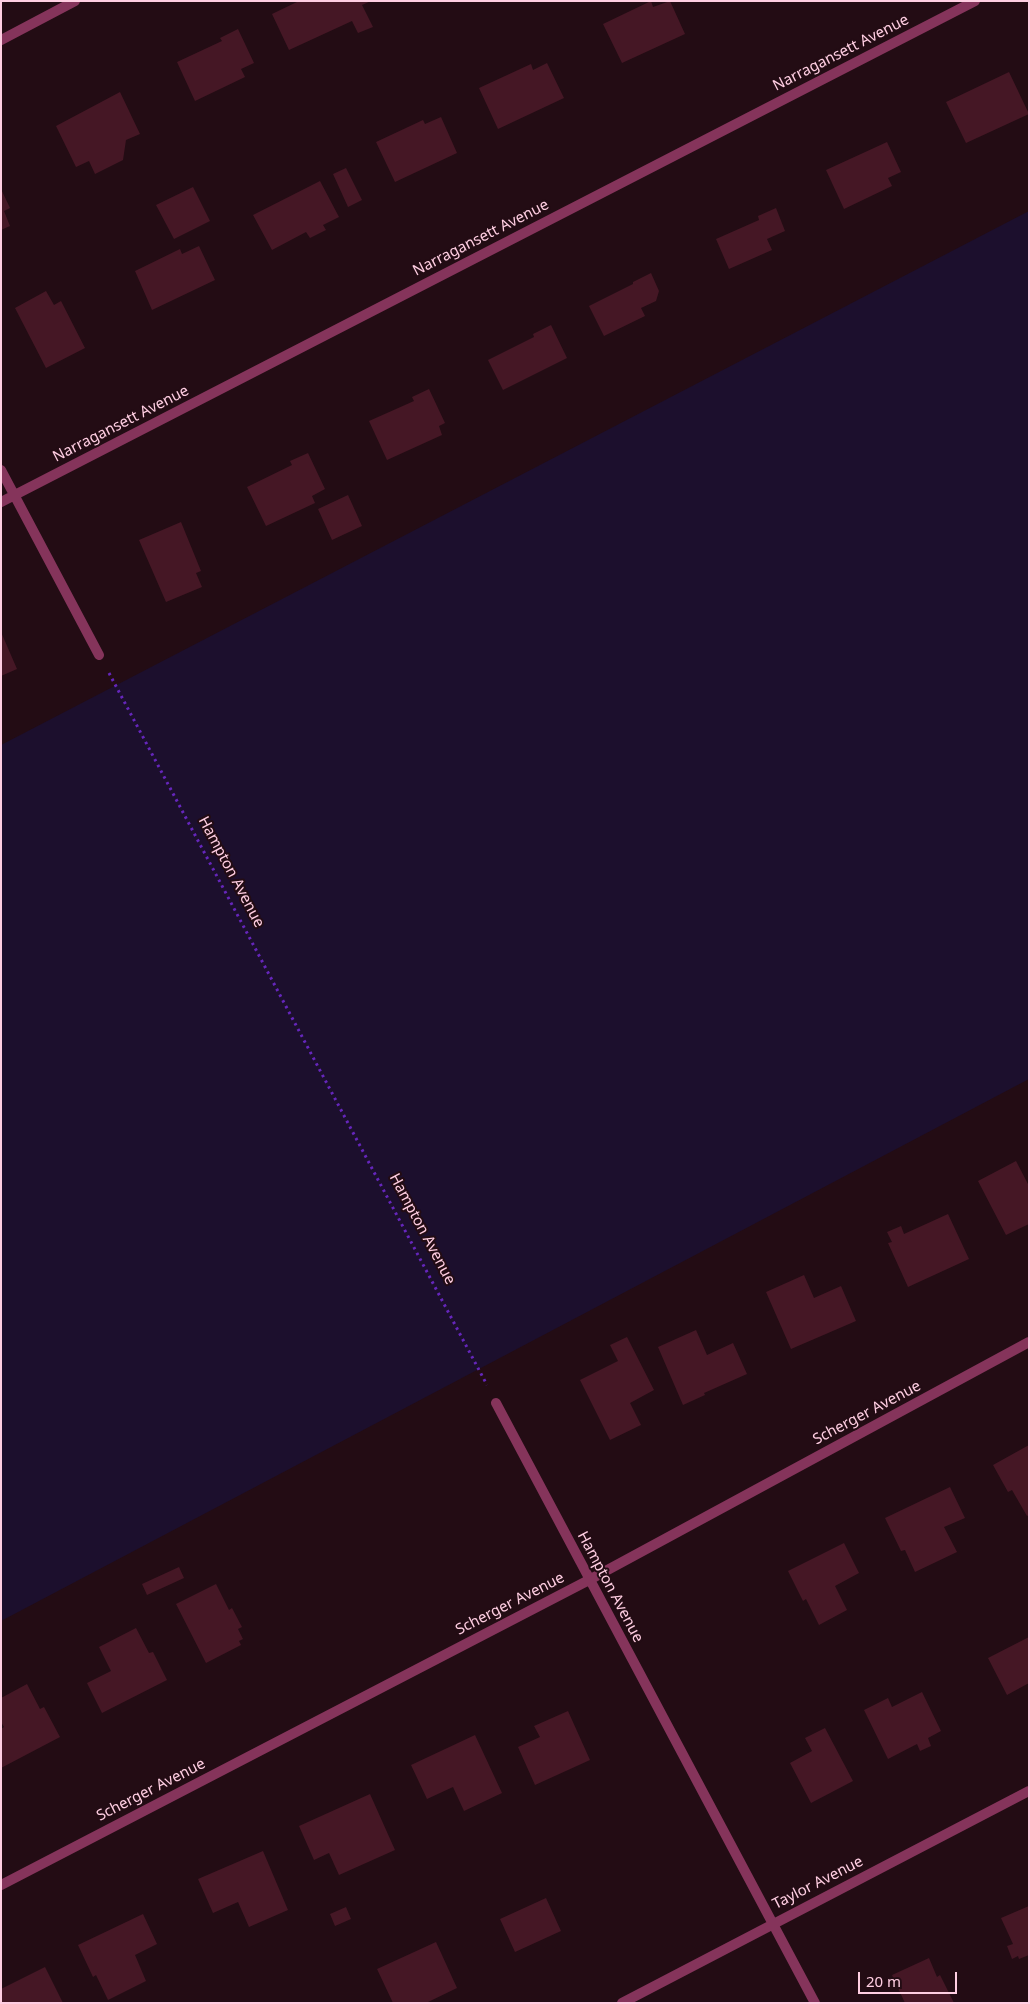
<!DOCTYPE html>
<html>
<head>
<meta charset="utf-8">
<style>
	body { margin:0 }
	#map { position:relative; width:1030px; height:2004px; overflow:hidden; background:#230c14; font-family:"Noto Sans",sans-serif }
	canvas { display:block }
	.frame { position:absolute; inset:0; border:2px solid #ffcee2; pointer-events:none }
	.scale { position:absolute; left:858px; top:1972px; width:99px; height:22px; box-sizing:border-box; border:2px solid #ffcee2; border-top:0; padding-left:6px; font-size:15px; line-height:18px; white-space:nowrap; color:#ffcee2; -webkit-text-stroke:4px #230c14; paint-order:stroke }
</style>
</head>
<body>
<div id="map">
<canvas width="1030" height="2004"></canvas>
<div class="frame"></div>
<div class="scale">20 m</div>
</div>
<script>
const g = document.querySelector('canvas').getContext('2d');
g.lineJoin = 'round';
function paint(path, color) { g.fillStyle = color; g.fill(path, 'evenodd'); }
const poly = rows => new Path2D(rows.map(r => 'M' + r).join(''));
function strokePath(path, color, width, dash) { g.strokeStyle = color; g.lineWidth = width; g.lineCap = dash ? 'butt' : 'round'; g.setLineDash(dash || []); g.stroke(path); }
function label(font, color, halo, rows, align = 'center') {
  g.font = font + ' "Noto Sans",sans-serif'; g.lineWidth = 4; g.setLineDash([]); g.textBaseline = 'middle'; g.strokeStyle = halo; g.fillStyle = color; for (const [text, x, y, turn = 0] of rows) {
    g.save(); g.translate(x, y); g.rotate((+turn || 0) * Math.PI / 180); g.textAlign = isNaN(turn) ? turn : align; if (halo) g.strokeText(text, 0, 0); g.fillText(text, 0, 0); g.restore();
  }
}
const green = poly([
	[1029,211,1029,1079,1,1621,1,745]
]);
const building = poly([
	[299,1,371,1,362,5,373,27,358,33,352,21,289,50,272,14],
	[651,1,653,7,670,1,685,34,622,63,603,24],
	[238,29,254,63,241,69,245,77,195,101,177,62,222,41,220,38],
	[547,63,564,98,498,129,479,88,531,64,533,70],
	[1009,72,1029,114,966,143,946,102],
	[120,92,140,134,126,140,123,160,95,174,89,161,76,167,56,126],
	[441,117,457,153,395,182,376,142,423,120,425,124],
	[887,142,901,172,888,178,892,186,844,209,826,170],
	[346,168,362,200,348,207,333,174],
	[320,181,339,217,323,225,326,230,310,238,306,232,272,250,253,215],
	[193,187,210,221,174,239,156,205],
	[1,189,10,208,4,211,10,226,1,230],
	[776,208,785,231,767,239,772,250,729,269,716,239,759,220,758,216],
	[199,246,215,280,152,310,135,271,180,249,182,254],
	[651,273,659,291,656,301,641,308,645,316,604,336,589,306,633,284,633,282],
	[46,291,54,305,61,301,85,348,46,368,15,308],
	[551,325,567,358,503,390,488,360,534,337,533,334],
	[429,389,445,423,439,426,442,435,387,460,369,421,414,401,412,397],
	[308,453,325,489,312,496,315,503,266,526,247,487,292,465,290,461],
	[348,495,362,526,332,540,318,509],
	[181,522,201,571,196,573,202,587,166,602,139,540],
	[1,632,17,669,1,676],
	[1016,1161,1029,1186,1029,1224,1006,1235,978,1181],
	[948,1214,969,1259,908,1287,888,1243,892,1242,887,1232,901,1226,904,1234],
	[804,1275,814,1298,841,1286,856,1321,791,1349,766,1292],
	[696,1330,707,1355,733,1343,747,1374,704,1393,705,1395,683,1405,658,1347],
	[627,1337,654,1390,630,1403,641,1425,610,1440,580,1380,618,1361,610,1345],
	[1029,1445,1029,1515,1027,1516,1012,1490,1008,1492,993,1465],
	[950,1487,965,1518,944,1527,957,1552,915,1572,905,1550,901,1551,885,1518],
	[844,1543,859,1573,835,1586,847,1610,819,1625,806,1599,803,1601,788,1571],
	[179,1567,184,1578,147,1595,142,1584],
	[216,1584,229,1610,232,1608,242,1627,238,1629,243,1639,239,1641,241,1645,206,1663,176,1604],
	[136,1628,149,1653,153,1652,167,1680,102,1713,87,1683,111,1671,99,1647],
	[1029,1637,1029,1683,1007,1695,988,1658],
	[27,1684,40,1709,44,1707,60,1737,1,1768,1,1729,4,1727,1,1722,1,1698],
	[922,1692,941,1731,928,1738,931,1746,920,1751,917,1744,888,1759,864,1710,888,1698,892,1707],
	[568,1711,590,1760,535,1785,518,1747,540,1737,534,1726],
	[825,1728,853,1781,811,1803,790,1763,812,1751,805,1738],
	[475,1735,502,1793,464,1811,453,1787,427,1799,411,1765],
	[370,1794,395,1850,339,1875,329,1853,314,1860,299,1826],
	[263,1851,288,1910,249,1927,238,1902,213,1913,198,1879],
	[546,1898,561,1931,515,1952,500,1919],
	[1029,1906,1029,1955,1019,1959,1018,1956,1012,1959,1007,1946,1013,1944,1001,1918],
	[346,1907,351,1919,335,1926,330,1914],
	[143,1914,157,1944,135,1955,146,1981,108,2000,96,1975,93,1977,78,1945],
	[436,1942,457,1988,426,2003,393,2003,377,1969],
	[929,1958,937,1977,940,1975,954,2003,905,2003,892,1975],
	[45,1967,63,2003,1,2003,1,1989]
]);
const path = poly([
	[109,673,487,1385]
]);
const street = poly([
	[1,40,75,1],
	[1,470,99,655],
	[1,502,975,1],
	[496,1403,815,2003],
	[1,1885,589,1580,1029,1342],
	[622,2003,1029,1791]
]);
const streetNames = [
	["Narragansett Avenue",841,53,-27],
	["Narragansett Avenue",481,238,-27],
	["Narragansett Avenue",121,424,-27],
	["Hampton Avenue",231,872,62],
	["Hampton Avenue",422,1229,62],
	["Scherger Avenue",867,1413,-28],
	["Hampton Avenue",610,1587,62],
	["Scherger Avenue",510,1604,-27],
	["Scherger Avenue",151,1790,-27],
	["Taylor Avenue",818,1883,-27]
];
paint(green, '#1c0f2d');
paint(building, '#451725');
strokePath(path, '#6526bb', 3, [2.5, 4]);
strokePath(street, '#85345b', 10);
label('15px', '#ffcee2', '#230c14', streetNames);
</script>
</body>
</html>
